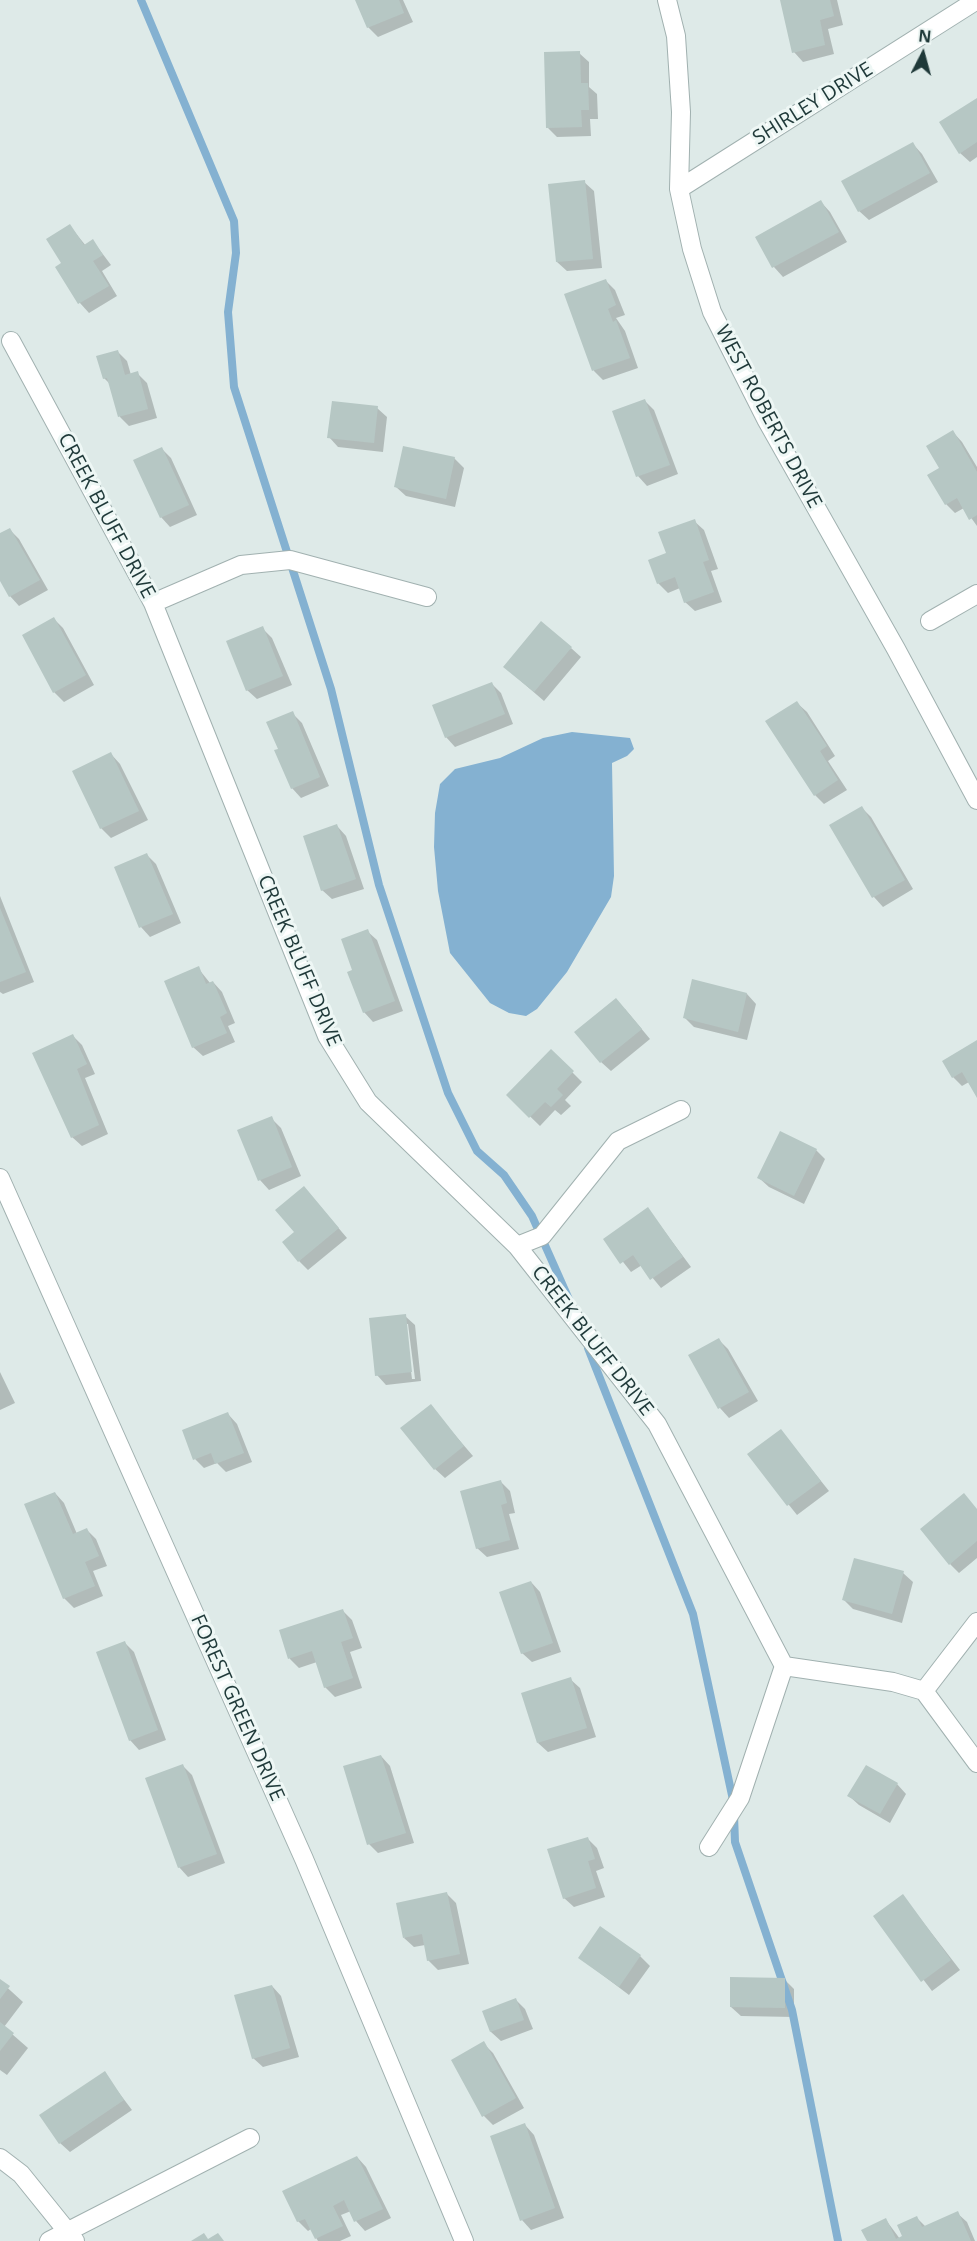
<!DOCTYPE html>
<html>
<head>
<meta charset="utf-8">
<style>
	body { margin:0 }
	#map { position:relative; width:977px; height:2241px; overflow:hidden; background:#deeae8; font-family:"Open Sans",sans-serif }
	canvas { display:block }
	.north { position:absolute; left:893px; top:24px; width:60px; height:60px; -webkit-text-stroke:4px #eef7f5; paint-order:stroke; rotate:6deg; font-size:16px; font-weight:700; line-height:24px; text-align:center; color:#1f3939 }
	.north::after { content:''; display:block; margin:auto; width:21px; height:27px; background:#1f3939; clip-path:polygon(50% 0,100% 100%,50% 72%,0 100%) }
</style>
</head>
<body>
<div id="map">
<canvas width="977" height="2241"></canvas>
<div class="north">N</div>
</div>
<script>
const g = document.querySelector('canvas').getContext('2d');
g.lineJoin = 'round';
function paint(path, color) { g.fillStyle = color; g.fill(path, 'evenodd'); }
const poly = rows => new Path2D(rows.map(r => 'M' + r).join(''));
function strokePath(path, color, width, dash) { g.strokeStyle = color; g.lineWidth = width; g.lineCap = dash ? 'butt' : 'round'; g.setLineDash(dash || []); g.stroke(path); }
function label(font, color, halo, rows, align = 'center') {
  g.font = font + ' "Open Sans",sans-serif'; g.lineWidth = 6; g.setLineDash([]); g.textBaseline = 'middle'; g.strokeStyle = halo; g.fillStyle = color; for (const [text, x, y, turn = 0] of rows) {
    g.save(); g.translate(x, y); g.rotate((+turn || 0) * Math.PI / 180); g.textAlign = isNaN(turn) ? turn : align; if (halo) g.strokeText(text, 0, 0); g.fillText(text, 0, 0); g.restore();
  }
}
const water = poly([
	[572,732,630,738,634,749,627,756,612,763,614,876,611,897,567,972,537,1009,526,1016,509,1013,490,1003,450,953,438,891,434,847,435,813,440,784,455,769,500,758,543,738]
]);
const shadow = poly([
	[357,0,403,0,413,22,378,37,368,27],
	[781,0,837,0,843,25,828,29,834,54,803,62,794,52],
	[579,53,589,62,589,87,597,94,598,119,590,119,591,136,557,137,548,128],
	[977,99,977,157,970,162,960,153],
	[913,144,922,154,938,182,869,220,859,211],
	[584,182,594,191,602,268,567,271,557,262],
	[821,202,830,212,847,242,783,277,774,267,757,237],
	[70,226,86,246,93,241,111,265,102,271,117,296,89,313,80,303,57,268,63,264],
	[606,281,615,290,625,315,616,318,625,331,638,368,603,380,594,371,566,295],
	[118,352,127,361,131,375,137,373,147,383,157,418,129,426,120,417,111,385,104,378],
	[644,400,654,410,678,474,647,486,638,476,614,412],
	[377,408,387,417,383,452,338,447,329,437],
	[953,432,962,442,977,467,977,526,964,508,955,513,946,504,941,468],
	[161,448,171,458,197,515,170,527,161,517],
	[454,458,464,468,455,507,406,496,396,487],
	[694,521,704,530,718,569,711,571,722,602,695,611,685,602,680,588,668,593,658,583,668,554],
	[10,530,19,539,48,590,19,606,10,596,0,578,0,535],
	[54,619,63,628,94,685,64,702,54,692],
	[262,628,272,638,292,685,257,699,247,690],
	[571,648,581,657,544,701,515,676],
	[492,684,501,693,513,724,455,747,446,737],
	[797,703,807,712,835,756,828,761,847,790,824,804,815,795],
	[292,713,302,723,329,786,301,798,292,788,280,750],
	[111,754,120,764,148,820,111,838,101,828,74,772],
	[862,808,871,817,913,889,883,907,874,897,831,825],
	[337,826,346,836,364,889,332,899,322,890],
	[147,855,156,864,181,923,150,937,141,927],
	[0,896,34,982,3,994,0,992],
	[367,931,377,940,403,1011,373,1022,364,1012,354,970],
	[198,968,210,983,213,982,222,992,235,1023,228,1026,235,1042,203,1056,193,1047],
	[693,981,747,994,756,1004,747,1040,694,1027,684,1017],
	[625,1009,650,1039,611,1071,601,1062],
	[73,1036,82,1045,95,1074,85,1078,108,1134,82,1146,72,1137],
	[977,1042,977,1095,969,1082,962,1086,953,1077],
	[551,1051,582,1082,565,1100,571,1106,561,1115,555,1110,540,1126,508,1095],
	[271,1118,281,1128,301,1176,269,1190,260,1180],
	[816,1150,825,1159,804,1204,769,1187,759,1178],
	[313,1198,347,1238,308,1270,299,1261],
	[648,1209,691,1267,661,1288,642,1265,631,1272,605,1239],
	[405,1316,415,1325,421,1381,386,1385,377,1375],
	[405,1324,408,1324,415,1379,412,1379],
	[719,1340,728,1349,758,1401,729,1418,720,1408],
	[0,1372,15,1403,0,1410],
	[430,1406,473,1456,445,1478,435,1469],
	[228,1414,237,1424,252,1462,226,1472,217,1463,204,1468,195,1459],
	[781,1431,829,1491,797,1515,749,1455],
	[500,1481,510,1491,515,1513,509,1514,519,1549,487,1557,477,1548],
	[55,1493,64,1503,77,1534,87,1530,96,1539,107,1566,93,1571,103,1596,74,1608,64,1598],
	[977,1509,977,1558,959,1573,950,1564],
	[903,1573,913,1582,902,1623,853,1609,844,1600],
	[531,1582,540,1592,561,1652,532,1662,522,1653],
	[343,1611,352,1620,362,1648,350,1652,362,1688,335,1697,325,1687,317,1662,299,1668,290,1659,281,1631],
	[125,1643,134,1652,166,1740,139,1750,130,1740],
	[570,1679,580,1688,596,1737,548,1752,538,1743],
	[381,1756,390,1766,414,1843,378,1853,369,1844],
	[183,1766,192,1775,225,1863,188,1877,179,1867],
	[897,1784,906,1794,890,1823,859,1805,849,1796],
	[587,1838,597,1848,604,1868,596,1871,605,1897,574,1907,564,1898],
	[447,1894,456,1903,469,1964,438,1970,428,1960,425,1945,414,1947,404,1938],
	[903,1896,960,1970,932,1991,875,1916],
	[640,1956,650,1966,629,1995,580,1958],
	[785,1980,794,1989,794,2017,741,2016,731,2007],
	[0,1981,23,2002,4,2027,28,2048,7,2075,0,2070],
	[272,1986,281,1996,299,2057,263,2067,253,2058],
	[516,2000,525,2009,533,2029,501,2041,491,2032,484,2011],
	[483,2043,493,2053,524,2108,493,2125,484,2116],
	[104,2073,132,2110,70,2152,60,2143],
	[525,2125,534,2135,564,2218,531,2230,522,2220],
	[357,2157,366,2167,391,2218,365,2231,356,2221,351,2211,341,2215,351,2236,340,2241,318,2241,311,2229,308,2231,298,2221],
	[957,2213,967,2222,975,2241,868,2241,886,2220,900,2239,917,2218,926,2227]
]);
const stream = poly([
	[141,0,234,221,236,253,228,312,234,387,331,689,379,885,448,1093,477,1151,504,1175,532,1216,572,1306],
	[588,1348,693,1614,733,1800],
	[734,1815,735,1842,792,2010,838,2241]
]);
const building = poly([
	[355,0,399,0,404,13,367,28],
	[780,0,830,0,834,16,820,20,825,45,792,53],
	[580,51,581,83,588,83,589,110,581,110,582,127,546,128,544,52],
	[977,98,977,142,959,154,939,122],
	[913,142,930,173,858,212,841,181],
	[585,180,593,259,556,262,548,184],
	[821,200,839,232,772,268,755,237],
	[70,224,84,245,93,239,103,255,93,261,109,286,78,304,55,267,61,263,46,239],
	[606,279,616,305,608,309,613,322,616,320,630,358,592,371,564,294],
	[118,350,125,375,138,371,148,409,118,417,107,378,103,379,96,356],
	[645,399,670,465,636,477,612,411],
	[332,401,378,406,374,443,327,438],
	[953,430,977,472,977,515,969,520,957,498,945,505,927,475,939,468,926,446],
	[403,446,455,457,446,499,394,487],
	[162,447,189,505,160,518,133,460],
	[695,519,709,560,703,562,714,592,684,603,675,577,657,584,648,560,666,553,658,532],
	[10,528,40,580,9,597,0,581,0,533],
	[54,617,86,675,53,693,22,635],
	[541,621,572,647,534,692,503,667],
	[263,626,283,676,246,691,226,641],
	[492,682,505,714,445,738,432,705],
	[797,701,827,746,820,751,838,780,814,796,765,721],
	[293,711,320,777,291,789,274,750,278,749,266,722],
	[111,752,139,811,100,829,72,771],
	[862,806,905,880,872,898,829,825],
	[337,824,356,879,321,891,303,836],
	[147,853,173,914,139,928,114,867],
	[0,908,26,972,0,982],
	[368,929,395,1001,363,1013,347,972,352,970,341,939],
	[199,966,206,984,213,981,227,1013,220,1017,227,1033,192,1048,164,981],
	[692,979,747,993,738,1032,683,1018],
	[616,998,642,1029,600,1063,574,1032],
	[73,1034,87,1064,77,1069,99,1125,71,1138,32,1053],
	[977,1040,977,1098,962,1072,952,1078,942,1061],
	[551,1049,574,1071,557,1089,563,1095,551,1107,545,1102,529,1118,506,1095],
	[272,1116,292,1167,258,1181,237,1130],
	[780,1131,817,1149,794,1196,757,1178],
	[304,1186,339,1228,298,1262,282,1242,294,1232,275,1210],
	[648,1207,683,1257,650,1280,633,1255,620,1264,603,1239],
	[406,1314,412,1372,375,1376,369,1318],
	[719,1338,749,1392,718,1409,688,1355],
	[431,1404,464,1446,434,1470,400,1428],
	[228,1412,244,1453,215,1464,211,1453,193,1460,182,1430],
	[781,1429,821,1481,787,1506,747,1454],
	[501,1480,507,1503,501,1505,510,1540,476,1549,460,1491],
	[55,1492,73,1534,87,1528,99,1556,85,1562,95,1586,63,1599,24,1504],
	[964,1493,977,1509,977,1541,949,1565,920,1529],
	[854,1558,904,1571,892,1614,842,1600],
	[531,1581,553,1643,521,1654,499,1592],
	[343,1609,353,1638,341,1642,353,1678,324,1688,312,1651,288,1659,279,1630],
	[125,1641,158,1730,129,1741,96,1652],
	[571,1677,587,1728,537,1743,521,1693],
	[381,1755,406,1833,367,1845,343,1766],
	[183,1764,217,1854,178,1868,145,1778],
	[866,1765,898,1783,880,1814,847,1796],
	[588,1837,595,1859,588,1861,596,1888,563,1899,547,1849],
	[447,1892,460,1954,427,1961,422,1934,403,1938,396,1903],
	[903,1894,951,1960,921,1982,873,1916],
	[600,1926,641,1955,619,1987,578,1958],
	[730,1977,785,1978,785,2008,730,2007],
	[0,1979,10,1986,0,1999],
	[272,1985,290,2048,252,2059,234,1995],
	[516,1998,524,2020,490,2032,482,2011],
	[0,2022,14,2033,0,2051],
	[484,2041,516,2098,482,2117,451,2060],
	[105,2071,124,2100,59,2144,39,2115],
	[525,2123,555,2208,520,2221,490,2136],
	[357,2156,383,2209,354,2222,344,2200,333,2206,343,2226,315,2239,305,2219,297,2222,282,2191],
	[958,2211,971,2241,867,2241,861,2230,886,2218,896,2239,902,2236,897,2225,917,2216,922,2227],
	[204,2233,208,2239,218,2233,224,2241,191,2241]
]);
const minor = poly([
	[667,0,676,36,681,112,679,189,692,249,712,312,766,419,896,649,977,800],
	[679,189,977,0],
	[11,341,153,603,327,1036,368,1102,517,1246,657,1424,784,1666],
	[153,603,241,565,290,560,427,597],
	[930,621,977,594],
	[0,1178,304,1859,464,2241],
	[517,1246,542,1236,618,1141,681,1110],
	[784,1666,893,1682,924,1691,977,1763],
	[924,1691,977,1622],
	[709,1847,740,1798,784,1666],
	[0,2158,21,2174,75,2241],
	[49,2241,250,2138]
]);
const streetNames = [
	["SHIRLEY DRIVE",813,104,-32],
	["WEST ROBERTS DRIVE",768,417,62],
	["CREEK BLUFF DRIVE",106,516,62],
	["CREEK BLUFF DRIVE",299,961,67],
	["CREEK BLUFF DRIVE",592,1341,52],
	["FOREST GREEN DRIVE",237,1708,66]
];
paint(water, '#84b1d1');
paint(shadow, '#0003');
strokePath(stream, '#84b1d1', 8);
paint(building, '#b6c7c4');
strokePath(minor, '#a1b1b0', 20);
strokePath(minor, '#fff', 18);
label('20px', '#1f3939', '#eef7f5', streetNames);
</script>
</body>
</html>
